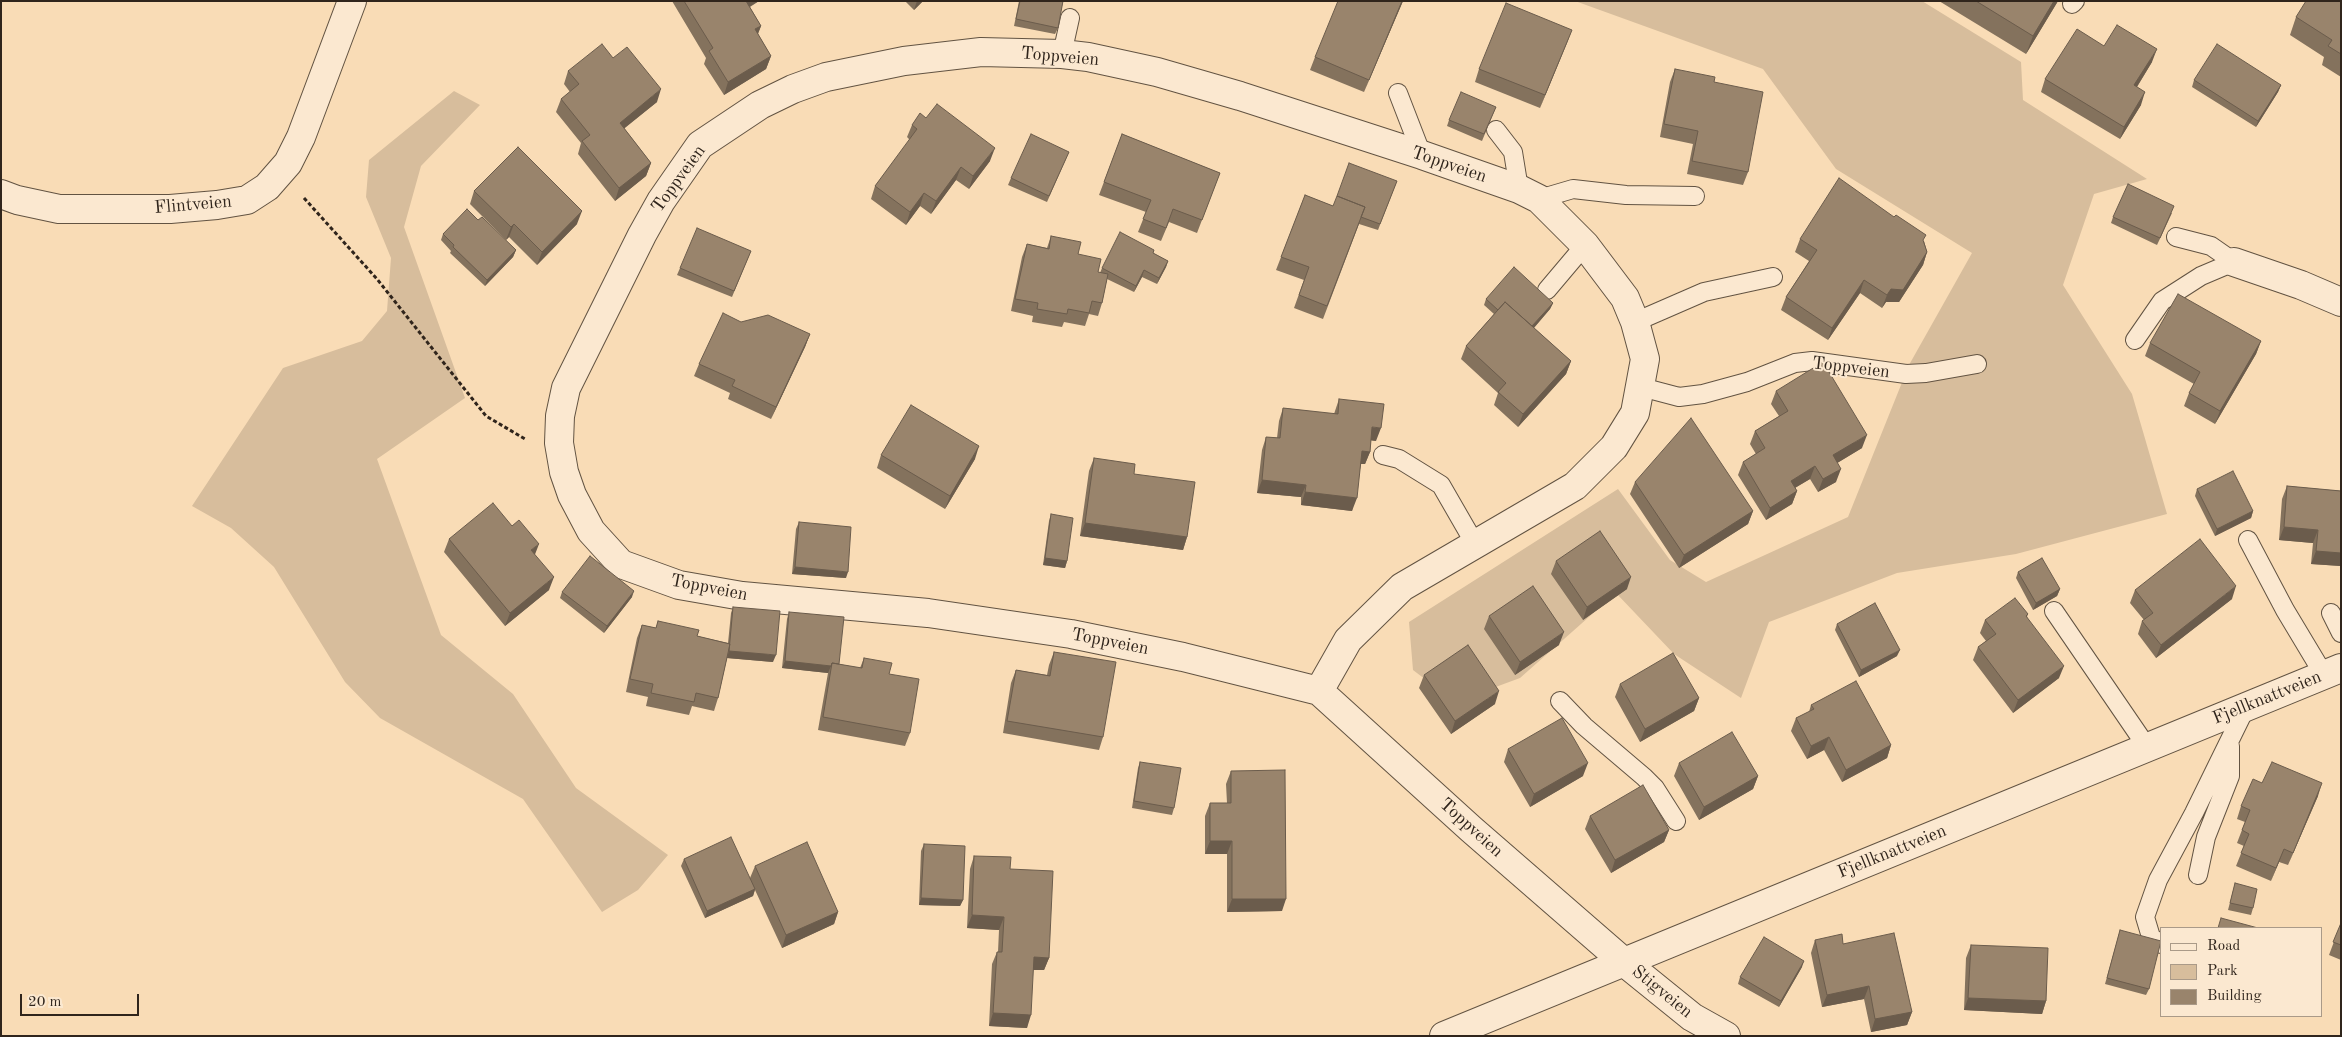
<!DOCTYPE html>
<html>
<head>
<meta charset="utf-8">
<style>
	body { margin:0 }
	#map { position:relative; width:2342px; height:1037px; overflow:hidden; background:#f9dcb6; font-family:"Old Standard TT",serif }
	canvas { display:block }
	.frame { position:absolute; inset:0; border:2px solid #30251c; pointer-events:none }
	.legend { position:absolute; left:2160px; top:927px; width:162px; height:90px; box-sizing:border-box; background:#fbe8d0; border:1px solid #aa9a88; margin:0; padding:6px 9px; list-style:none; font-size:15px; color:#30251c }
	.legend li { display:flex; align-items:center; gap:10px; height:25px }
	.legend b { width:25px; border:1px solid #aa9a88 }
	.scale { position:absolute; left:20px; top:994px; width:119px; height:22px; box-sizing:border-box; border:2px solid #30251c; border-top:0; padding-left:6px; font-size:15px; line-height:18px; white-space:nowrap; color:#30251c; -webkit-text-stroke:4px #fbe8d0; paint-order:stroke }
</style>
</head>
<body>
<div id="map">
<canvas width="2342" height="1037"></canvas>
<div class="frame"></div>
<ul class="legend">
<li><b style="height:6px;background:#fbe8d0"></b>Road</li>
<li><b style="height:14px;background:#d7bd9c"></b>Park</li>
<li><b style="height:14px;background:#99846c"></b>Building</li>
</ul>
<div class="scale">20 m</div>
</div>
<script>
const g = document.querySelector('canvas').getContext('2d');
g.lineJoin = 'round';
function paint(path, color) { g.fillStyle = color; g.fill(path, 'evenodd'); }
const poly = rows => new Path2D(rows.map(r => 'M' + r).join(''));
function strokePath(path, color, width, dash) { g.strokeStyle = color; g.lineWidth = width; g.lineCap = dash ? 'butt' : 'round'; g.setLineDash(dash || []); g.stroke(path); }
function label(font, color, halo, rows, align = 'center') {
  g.font = font + ' "Old Standard TT",serif'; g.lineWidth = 4; g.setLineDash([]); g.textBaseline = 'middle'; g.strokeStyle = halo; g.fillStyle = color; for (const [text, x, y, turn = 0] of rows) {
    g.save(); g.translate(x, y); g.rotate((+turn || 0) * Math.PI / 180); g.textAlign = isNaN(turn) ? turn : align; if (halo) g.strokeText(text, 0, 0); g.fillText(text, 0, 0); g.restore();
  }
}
const green = poly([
	[1575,1,1922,1,2021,62,2023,100,2147,179,2094,194,2063,285,2132,394,2167,514,2016,554,1897,573,1769,622,1741,698,1674,654,1616,593,1520,678,1455,702,1413,670,1409,622,1618,489,1670,560,1706,582,1848,517,1909,365,1972,253,1836,169,1763,69],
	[454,91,480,105,421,166,404,227,465,398,377,459,441,635,513,694,576,788,668,855,638,890,602,912,523,799,380,718,345,682,274,567,231,528,192,506,283,368,362,341,387,311,391,258,366,197,369,160]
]);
const path = poly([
	[304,198,377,279,486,416,525,439]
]);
const service = poly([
	[2072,4,2075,1],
	[1062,54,1070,18],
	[1398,93,1422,155],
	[1496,130,1513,152,1519,189],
	[1539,199,1573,189,1626,195,1695,196],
	[1547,290,1585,245],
	[1635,322,1704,292,1773,277],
	[2135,340,2162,301,2201,276,2234,262,2211,246,2176,237],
	[1641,387,1679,397,1703,394,1747,382,1795,363,1812,361,1906,374,1926,373,1977,364],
	[1383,455,1399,459,1441,485,1475,544],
	[2248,540,2285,610,2324,675],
	[2054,611,2147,747],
	[2331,613,2341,633],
	[1560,701,1584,726,1644,777,1655,788,1676,821],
	[2198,875,2206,837,2230,776,2230,746],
	[2161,944,2151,937,2145,917,2158,880,2194,813,2246,707]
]);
const minor = poly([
	[1,194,17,200,59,209,170,209,217,205,247,200,267,187,288,163,301,137,352,1],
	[2234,262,2301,285,2341,302],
	[1319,691,1183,657,1071,634,928,613,742,596,679,585,621,564,591,531,572,495,564,472,559,443,560,416,566,388,642,235,661,201,700,145,760,105,793,89,826,77,904,61,981,52,1062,54,1088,57,1157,72,1240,96,1422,155,1519,189,1539,199,1585,245,1625,298,1635,322,1645,359,1635,413,1614,447,1575,486,1402,587,1348,640,1319,691,1471,829,1624,962,1692,1017,1726,1036],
	[1444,1036,2341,668]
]);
const wall = poly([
	[672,1,759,1,750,7,761,26,758,34,771,56,766,69,724,95,704,64,706,58],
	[905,1,923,1,914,10],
	[1019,1,1063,1,1058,28,1055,34,1014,26],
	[1403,1,1364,92,1310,70,1315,57],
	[1939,1,2058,1,2026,54],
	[2341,1,2341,77,2322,65,2324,57,2290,35,2296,17],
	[1572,30,1540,108,1475,82,1479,69],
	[2104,46,2152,62,2137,87,2141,105,2120,139,2041,92,2045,79],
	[613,58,657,102,624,128,651,163,646,176,615,201,578,154,581,143,556,112,561,99,570,92,564,84,568,71],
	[1675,69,1714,82,1748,172,1743,185,1687,174,1693,144,1660,137,1670,82],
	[2194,80,2281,85,2278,92,2256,127,2192,87],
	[1496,107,1482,141,1447,126,1449,120],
	[926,118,990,161,969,189,956,180,931,214,920,206,906,225,871,199,875,186,910,140,907,137,912,125],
	[1122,134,1220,173,1197,233,1169,222,1161,241,1138,232,1146,212,1099,195],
	[1069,152,1047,202,1008,185,1011,178],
	[1397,181,1378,230,1359,224,1323,319,1294,308,1304,280,1276,270,1305,195,1333,206],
	[474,191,577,224,537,265,509,237,506,240,470,204],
	[2172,213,2157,245,2111,223,2113,217],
	[478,220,516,250,513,257,485,286,450,253,451,251,441,240,443,234],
	[1051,236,1078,254,1098,272,1100,273,1102,268,1154,250,1153,253,1168,261,1166,267,1157,284,1142,277,1134,292,1107,279,1102,303,1098,316,1089,314,1085,326,1064,322,1062,327,1032,322,1033,316,1011,311,1022,257,1027,244,1047,248],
	[1800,239,1924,241,1927,252,1923,265,1899,302,1886,302,1882,308,1860,293,1828,340,1781,310,1786,297,1809,261,1795,252],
	[751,251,732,297,677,275,680,268],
	[1486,299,1553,303,1550,309,1534,328,1571,361,1566,374,1518,427,1494,405,1498,393,1461,359,1466,346,1494,314,1484,305],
	[741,322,810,334,805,347,771,419,728,399,730,393,694,376,699,364],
	[2261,341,2256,354,2215,424,2184,406,2189,393,2194,384,2145,356,2150,343],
	[1776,391,1862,448,1837,463,1836,482,1818,492,1810,479,1795,488,1797,491,1792,504,1766,520,1738,475,1743,462,1756,454,1750,444,1755,431,1779,416,1771,404],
	[1339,399,1376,441,1371,440,1370,452,1365,464,1361,464,1352,511,1301,505,1301,497,1257,493,1262,450,1266,437,1277,438,1279,421,1283,408,1334,414],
	[881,455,975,459,945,509,877,468],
	[1094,458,1134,474,1187,537,1183,550,1080,536,1089,471],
	[1635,482,1753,511,1748,524,1679,568,1630,494],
	[2287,486,2341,491,2341,566,2311,564,2313,543,2279,540,2282,499],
	[2197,489,2253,511,2251,518,2215,536,2195,496],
	[1051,514,1067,561,1065,568,1043,565,1049,521],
	[799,522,846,578,792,574,796,529],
	[449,539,535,555,549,590,505,626,444,552],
	[1556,561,1627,589,1583,620,1551,574],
	[2018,572,2060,589,2057,596,2033,610,2016,578],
	[2135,590,2232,599,2156,658,2138,634,2142,621,2144,620,2130,603],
	[562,592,632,597,604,633,560,598],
	[733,607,773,662,727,658,718,698,714,711,692,706,689,715,646,706,648,697,626,692,637,638,642,625,656,628,658,621,697,636,728,643,731,613],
	[789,612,839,664,860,668,864,658,889,674,910,733,905,746,818,730,828,673,782,668,787,619],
	[2028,614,2027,617,2059,678,2013,713,1973,660,1978,647,1986,641,1980,633,1985,620],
	[1489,616,1559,645,1515,675,1484,629],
	[1837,624,1897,656,1859,677,1835,630],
	[1054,652,1103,737,1099,750,1003,733,1011,683,1016,670,1047,675,1049,665],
	[1424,675,1495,704,1451,734,1419,688],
	[1620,684,1699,698,1694,711,1640,742,1615,697],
	[1811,705,1891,745,1887,758,1842,782,1824,750,1807,759,1791,731,1796,718,1809,712],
	[1508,749,1583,776,1530,807,1504,762],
	[1140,762,1174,808,1172,815,1132,808,1138,768],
	[1679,763,1758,776,1753,789,1699,820,1674,776],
	[1231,771,1282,911,1227,912,1227,854,1205,854,1205,816,1210,803,1227,803,1226,784],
	[2262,783,2318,796,2288,865,2279,862,2271,881,2236,866,2244,846,2237,843,2245,822,2237,819,2241,806],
	[1590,816,1669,830,1664,842,1611,873,1585,829],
	[924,844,963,900,960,906,919,905,921,851],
	[974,856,1010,869,1049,958,1044,970,1033,970,1027,1028,989,1026,992,964,997,952,998,952,999,930,967,928,970,869],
	[684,859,750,878,755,866,838,912,834,924,782,948,755,890,753,896,705,918,681,866],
	[2235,883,2253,908,2251,915,2228,910],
	[2341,923,2341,960,2329,955],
	[2120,930,2149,989,2146,995,2105,984],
	[1815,940,1843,944,1912,1012,1907,1025,1871,1032,1864,999,1822,1007,1811,953],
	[1971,945,2046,1001,2042,1014,1964,1010,1966,958],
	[1802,967,1779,1007,1738,984,1740,977]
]);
const shadedWall = poly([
	[744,1,759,1,740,12],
	[917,1,923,1,914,10],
	[1402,1,1403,1,1364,92,1369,80],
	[2054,1,2058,1,2026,54,2033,36],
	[761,26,756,38,755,29],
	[1572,30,1567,43,1540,108,1545,95],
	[2157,49,2152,62,2130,98,2134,85],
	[771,56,766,69,724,95,728,82],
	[2281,85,2278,92,2256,127,2258,121],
	[661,89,657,102,615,136,620,123],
	[2145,92,2141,105,2120,139,2124,127],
	[995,148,990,161,969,189,973,176],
	[651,163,646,176,615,201,619,188],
	[961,167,956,180,931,214,936,201],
	[924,193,920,206,906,225,910,212],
	[582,211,577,224,537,265,542,252],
	[514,224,509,237,506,240,511,227],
	[516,250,513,257,485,286,487,280],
	[1927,252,1923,265,1899,302,1886,302,1882,308,1887,295,1891,289],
	[1168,261,1166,267,1157,284,1159,278],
	[1144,270,1142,277,1134,292,1136,286],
	[1864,280,1860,293,1828,340,1832,328],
	[1553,303,1550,309,1525,338,1528,331],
	[810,334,805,347,771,419,776,407],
	[2261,341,2256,354,2215,424,2220,411],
	[1571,361,1566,374,1518,427,1523,414],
	[1372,427,1381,428,1376,441,1367,440],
	[1867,435,1862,448,1829,468,1833,455],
	[979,446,975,459,945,509,950,496],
	[1362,451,1370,452,1365,464,1357,464],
	[1815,466,1810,479,1786,493,1791,481],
	[1841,469,1836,482,1818,492,1823,479],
	[1262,480,1306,485,1301,497,1257,493],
	[1797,491,1792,504,1766,520,1770,508],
	[1305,492,1357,498,1352,511,1301,505],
	[1753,511,1748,524,1679,568,1684,555],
	[2253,511,2251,518,2215,536,2217,529],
	[1085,523,1187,537,1183,550,1080,536],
	[2284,527,2318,530,2313,543,2279,540],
	[539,544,534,557,531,550],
	[2316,551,2341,553,2341,566,2311,564],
	[1045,558,1067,561,1065,568,1043,565],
	[795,567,848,572,846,578,792,574],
	[554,577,549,590,505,626,510,613],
	[1631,577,1627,589,1583,620,1587,607],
	[2236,586,2232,599,2156,658,2161,645],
	[2060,589,2057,596,2033,610,2036,603],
	[634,591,632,597,604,633,607,626],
	[1564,632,1559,645,1515,675,1520,662],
	[1900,650,1897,656,1859,677,1861,670],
	[729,651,776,655,773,662,727,658],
	[785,661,831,666,828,673,782,668],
	[2064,666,2059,678,2013,713,2018,700],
	[1499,691,1495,704,1451,734,1455,721],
	[1699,698,1694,711,1640,742,1645,729],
	[1829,737,1824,750,1807,759,1811,746],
	[1891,745,1887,758,1842,782,1846,770],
	[1588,763,1583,776,1530,807,1534,794],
	[1758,776,1753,789,1699,820,1704,807],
	[2322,783,2318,796,2288,865,2293,853],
	[1669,830,1664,842,1611,873,1615,860],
	[1210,841,1232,841,1227,854,1205,854],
	[2284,849,2279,862,2271,881,2276,868],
	[755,889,753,896,705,918,707,911],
	[921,898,963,900,960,906,919,905],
	[1232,899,1286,899,1282,911,1227,912],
	[838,912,834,924,782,948,786,935],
	[972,915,1004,917,999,930,967,928],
	[1034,957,1049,958,1044,970,1029,970],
	[1804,961,1802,967,1779,1007,1781,1001],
	[1869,986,1864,999,1822,1007,1827,995],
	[1968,998,2046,1001,2042,1014,1964,1010],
	[1912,1012,1907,1025,1871,1032,1875,1019],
	[993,1013,1031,1015,1027,1028,989,1026]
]);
const building = poly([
	[684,1,746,1,761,26,755,29,771,56,728,82,709,51,713,48,684,1],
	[1020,1,1063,1,1058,28,1016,19,1020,1],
	[1338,1,1402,1,1369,80,1315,57,1338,1],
	[1976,1,2054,1,2033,36,1976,1],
	[2306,1,2341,1,2341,54,2328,46,2332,40,2296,17,2306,1],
	[1506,3,1572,30,1545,95,1479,69,1506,3],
	[2117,25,2157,49,2134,85,2145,92,2124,127,2045,79,2077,29,2104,46,2117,25],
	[602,44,613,58,627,47,661,89,620,123,651,163,619,188,582,141,590,135,561,99,579,84,568,71,602,44],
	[2217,44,2281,85,2258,121,2194,80,2217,44],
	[1675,69,1715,77,1714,82,1763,92,1748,172,1692,161,1698,131,1664,124,1675,69],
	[1461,92,1496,107,1484,134,1449,120,1461,92],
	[937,104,995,148,973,176,961,167,936,201,924,193,910,212,875,186,917,129,912,125,920,113,926,118,937,104],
	[1031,134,1069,152,1049,196,1011,178,1031,134],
	[1122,134,1220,173,1202,220,1173,209,1166,228,1143,219,1151,200,1104,182,1122,134],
	[518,147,582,211,542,252,514,224,511,227,474,191,518,147],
	[1349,163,1397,181,1380,224,1361,217,1365,207,1337,196,1349,163],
	[1839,178,1894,217,1896,215,1926,235,1923,240,1927,252,1903,290,1891,289,1887,295,1864,280,1832,328,1786,297,1817,250,1800,239,1839,178],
	[2128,184,2174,206,2160,238,2113,217,2128,184],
	[1305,195,1333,206,1337,196,1365,207,1327,306,1299,295,1309,267,1281,257,1305,195],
	[467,209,478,220,482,217,516,250,487,280,453,247,454,245,443,234,467,209],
	[697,228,751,251,734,291,680,268,697,228],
	[1120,232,1154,250,1153,253,1168,261,1159,278,1144,270,1136,286,1102,268,1120,232],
	[1051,236,1081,242,1078,254,1101,259,1098,272,1108,274,1102,303,1092,301,1089,313,1068,309,1067,314,1037,309,1038,303,1015,299,1027,244,1049,249,1051,236],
	[1514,267,1553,303,1532,326,1505,302,1498,310,1486,299,1514,267],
	[2178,294,2261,341,2220,411,2189,393,2200,372,2150,343,2178,294],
	[1505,302,1571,361,1523,414,1498,392,1506,383,1466,346,1505,302],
	[723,313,741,322,768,315,810,334,776,407,732,386,735,380,699,364,723,313],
	[1823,362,1867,435,1833,455,1841,469,1823,479,1815,466,1791,481,1797,491,1770,508,1743,462,1765,448,1755,431,1788,411,1776,391,1823,362],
	[1339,399,1384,404,1381,428,1372,427,1370,452,1362,451,1357,498,1305,492,1306,485,1262,480,1266,437,1280,438,1283,408,1338,414,1339,399],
	[911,405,979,446,950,496,881,455,911,405],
	[1691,418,1753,511,1684,555,1635,482,1691,418],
	[1094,458,1135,464,1134,474,1195,482,1187,537,1085,523,1094,458],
	[2233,471,2253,511,2217,529,2197,489,2233,471],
	[2287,486,2341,491,2341,553,2316,551,2318,530,2284,527,2287,486],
	[493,503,512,526,519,520,539,544,531,550,554,577,510,613,449,539,493,503],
	[1051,514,1073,518,1067,561,1045,558,1051,514],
	[799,522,851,527,848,572,795,567,799,522],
	[1600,531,1631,577,1587,607,1556,561,1600,531],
	[2200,539,2236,586,2161,645,2142,621,2153,613,2135,590,2200,539],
	[590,556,634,591,607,626,562,592,590,556],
	[2042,558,2060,589,2036,603,2018,572,2042,558],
	[1533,586,1564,632,1520,662,1489,616,1533,586],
	[2015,598,2028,614,2026,616,2064,666,2018,700,1978,647,1996,634,1985,620,2015,598],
	[1875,603,1900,650,1861,670,1837,624,1875,603],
	[733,607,780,611,776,655,729,651,733,607],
	[789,612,844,617,839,664,832,663,831,666,785,661,789,612],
	[658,621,699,630,697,636,730,644,718,698,696,693,694,702,651,693,653,684,630,679,642,625,656,628,658,621],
	[1468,645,1499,691,1455,721,1424,675,1468,645],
	[1054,652,1116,662,1103,737,1007,721,1016,670,1050,676,1054,652],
	[1673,653,1699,698,1645,729,1620,684,1673,653],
	[864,658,892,663,889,674,919,679,910,733,823,717,832,663,862,668,864,658],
	[1856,681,1891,745,1846,770,1829,737,1811,746,1796,718,1814,709,1811,705,1856,681],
	[1562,718,1588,763,1534,794,1508,749,1562,718],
	[1732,732,1758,776,1704,807,1679,763,1732,732],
	[1140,762,1181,768,1174,808,1134,801,1140,762],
	[2272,762,2322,783,2293,853,2284,849,2276,868,2241,853,2249,834,2242,830,2250,810,2241,806,2253,779,2262,783,2272,762],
	[1285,770,1286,899,1232,899,1232,841,1210,841,1210,803,1231,803,1231,771,1285,770],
	[1643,785,1669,830,1615,860,1590,816,1643,785],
	[731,837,755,889,707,911,684,859,731,837],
	[807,842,838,912,786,935,755,866,807,842],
	[924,844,965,846,963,900,921,898,924,844],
	[974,856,1011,857,1010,869,1053,871,1049,958,1034,957,1031,1015,993,1013,997,952,1002,952,1004,917,972,915,974,856],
	[2235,883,2257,889,2253,908,2230,903,2235,883],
	[2221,918,2258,928,2218,928,2221,918],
	[2341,923,2341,945,2333,942,2341,923],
	[2120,930,2161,941,2149,989,2107,978,2120,930],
	[1894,933,1912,1012,1875,1019,1869,986,1827,995,1815,940,1842,934,1843,944,1894,933],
	[1764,937,1804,961,1781,1001,1740,977,1764,937],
	[1971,945,2048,948,2046,1001,1968,998,1971,945]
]);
const streetNames = [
	["Toppveien",1060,57,5],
	["Toppveien",1449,165,19],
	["Toppveien",679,179,-54],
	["Flintveien",193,205,-5],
	["Toppveien",1851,368,7],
	["Toppveien",709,588,11],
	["Toppveien",1110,642,11],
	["Fjellknattveien",2267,698,-22],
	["Toppveien",1471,828,42],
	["Fjellknattveien",1892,852,-22],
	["Stigveien",1662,992,39]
];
paint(green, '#d7bd9c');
strokePath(service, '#625342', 20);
strokePath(minor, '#625342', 30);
strokePath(path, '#30251c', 3, [4, 2.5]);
strokePath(service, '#fbe8d0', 18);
strokePath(minor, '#fbe8d0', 28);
paint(wall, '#84725d');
paint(shadedWall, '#6b5c4c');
paint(building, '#99846c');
strokePath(building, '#6b5c4c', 1);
label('18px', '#30251c', '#fbe8d0', streetNames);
</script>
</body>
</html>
